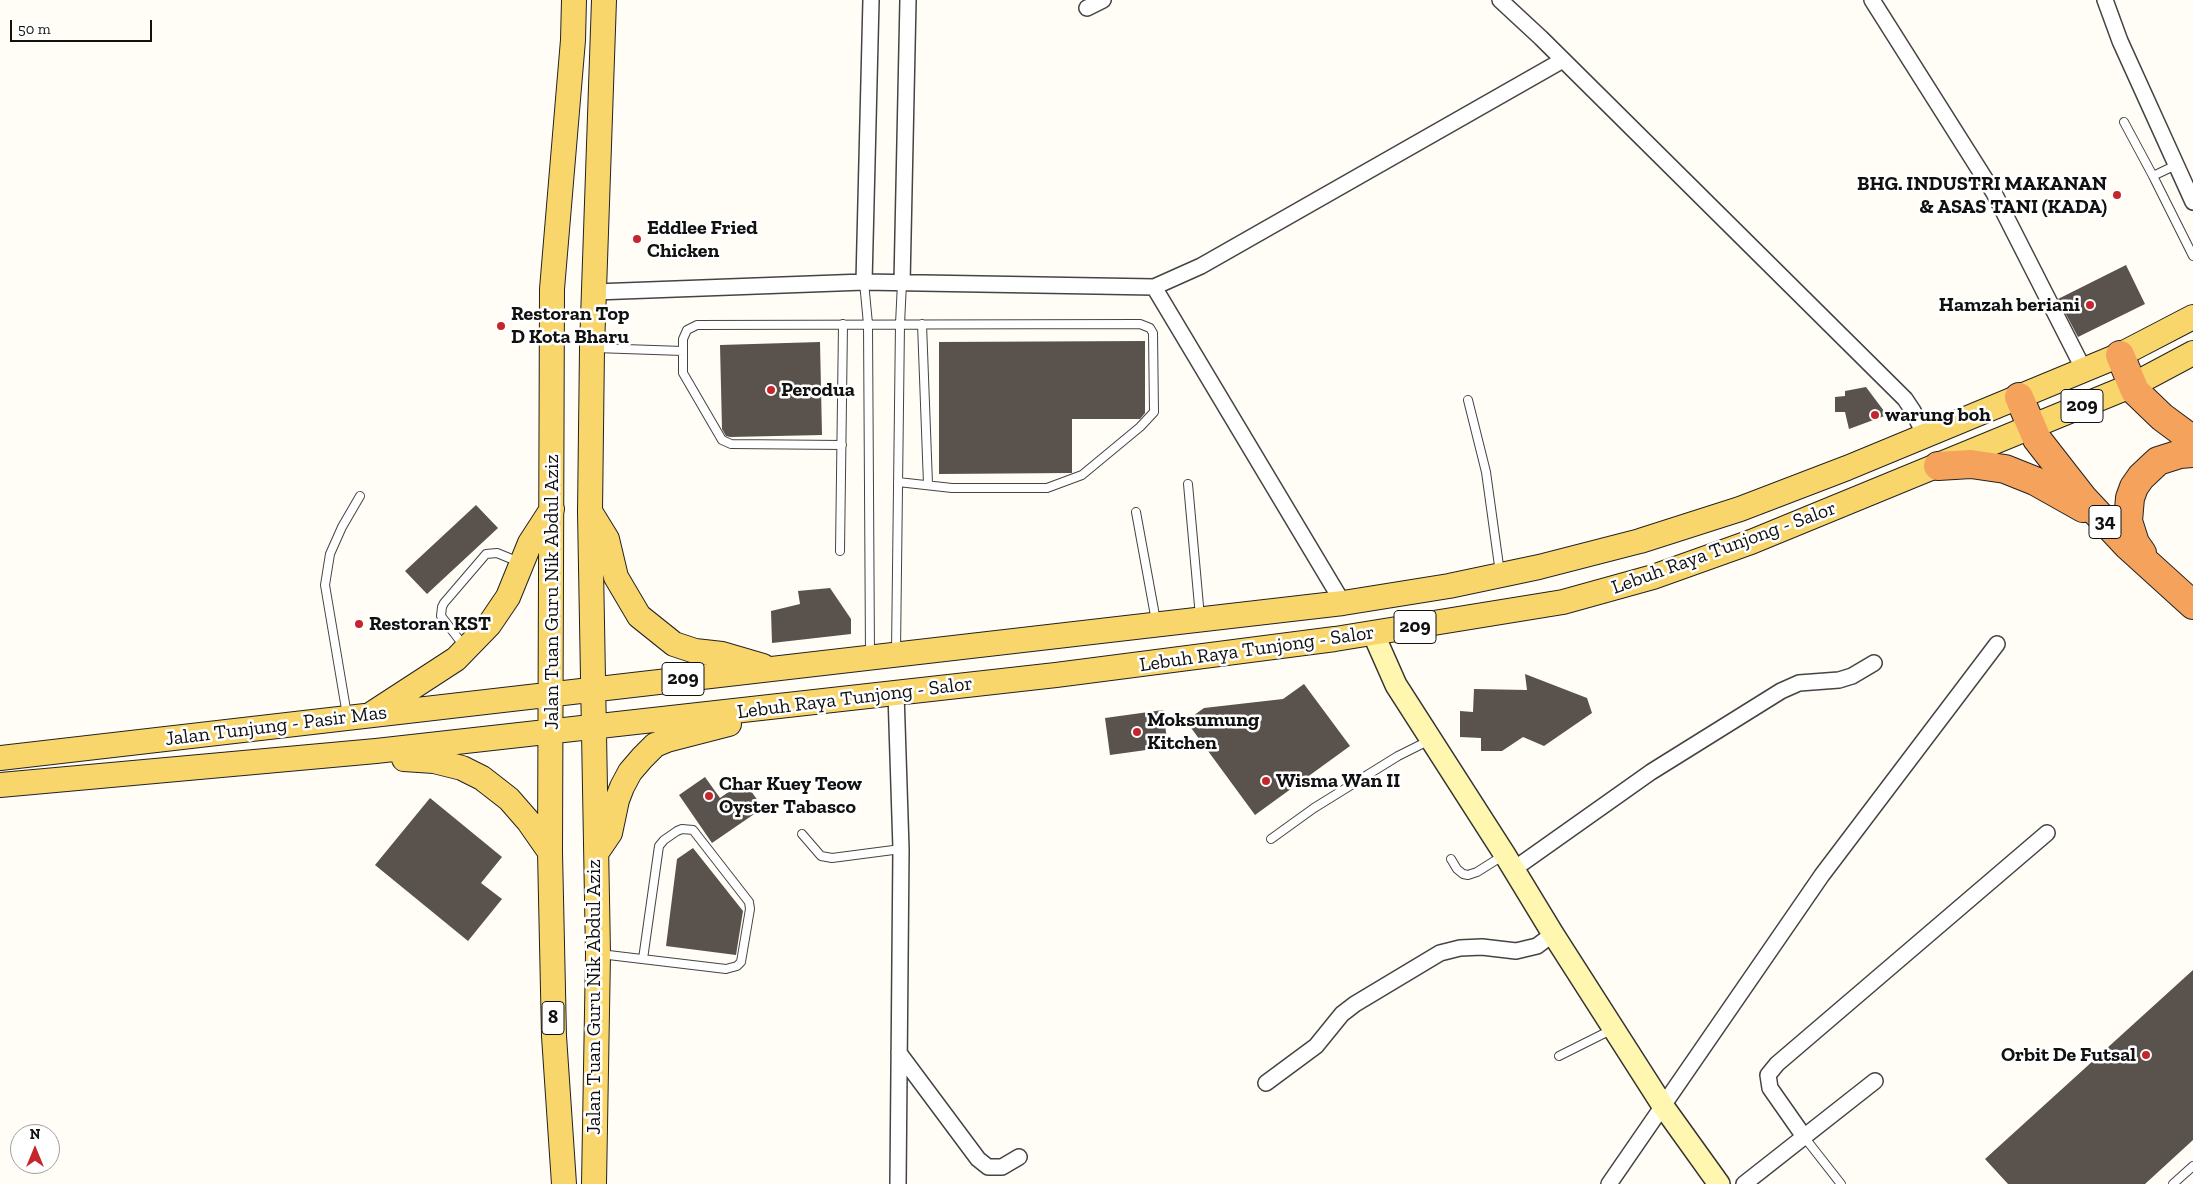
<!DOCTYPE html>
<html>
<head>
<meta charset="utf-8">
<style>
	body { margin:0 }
	#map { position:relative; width:2193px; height:1184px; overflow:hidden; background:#fffdf5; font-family:"Zilla Slab",serif }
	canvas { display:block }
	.north { position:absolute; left:10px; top:1124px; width:50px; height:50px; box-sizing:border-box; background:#fff; border:1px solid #a0a0a0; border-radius:50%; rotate:0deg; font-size:14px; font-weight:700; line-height:20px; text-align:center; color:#111 }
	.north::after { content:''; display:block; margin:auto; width:18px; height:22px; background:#c4262e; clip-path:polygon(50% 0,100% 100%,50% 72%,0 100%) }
	.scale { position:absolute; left:10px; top:20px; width:142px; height:22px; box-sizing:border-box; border:2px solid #111; border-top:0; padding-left:6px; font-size:15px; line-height:18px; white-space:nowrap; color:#111; -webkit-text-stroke:4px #fff; paint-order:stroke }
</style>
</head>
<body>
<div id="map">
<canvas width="2193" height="1184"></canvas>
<div class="north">N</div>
<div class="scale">50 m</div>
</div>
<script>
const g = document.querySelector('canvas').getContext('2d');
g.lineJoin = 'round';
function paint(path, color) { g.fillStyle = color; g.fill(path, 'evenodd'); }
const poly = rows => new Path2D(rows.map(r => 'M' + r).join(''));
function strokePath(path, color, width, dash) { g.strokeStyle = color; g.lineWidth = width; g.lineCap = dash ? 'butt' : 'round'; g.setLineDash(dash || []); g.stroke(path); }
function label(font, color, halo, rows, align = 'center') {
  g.font = font + ' "Zilla Slab",serif'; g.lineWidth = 5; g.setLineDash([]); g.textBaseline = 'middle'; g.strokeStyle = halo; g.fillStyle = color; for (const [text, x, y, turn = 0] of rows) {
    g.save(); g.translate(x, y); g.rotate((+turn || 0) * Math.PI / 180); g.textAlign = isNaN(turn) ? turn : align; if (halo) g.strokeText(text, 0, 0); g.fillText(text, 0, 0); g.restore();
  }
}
const building = poly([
	[2126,265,2145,304,2078,337,2058,299],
	[1145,341,1145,413,1140,419,1072,419,1072,473,939,474,939,342],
	[820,342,822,435,730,437,726,436,722,429,720,345],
	[1866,387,1887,415,1849,429,1845,412,1835,412,1835,397,1845,396,1845,391],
	[476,505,498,528,427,594,405,571],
	[830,588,851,619,851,634,772,643,771,611,800,604,798,591],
	[1525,674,1587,698,1592,713,1544,746,1523,737,1502,751,1481,751,1481,738,1460,737,1460,711,1473,712,1474,689,1527,690],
	[1304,684,1350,746,1255,815,1186,721,1204,708,1283,699],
	[1163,710,1168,747,1110,755,1105,718],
	[705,777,720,798,744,781,763,808,712,843,679,795],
	[430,798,502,857,481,883,502,899,468,941,375,865],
	[693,848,743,911,736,955,666,946,677,859],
	[2193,970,2193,1140,2145,1184,2008,1184,1985,1159]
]);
const lane = poly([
	[2124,122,2153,176],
	[2176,165,2153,176,2193,256],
	[864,282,868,324,870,655],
	[922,324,928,484],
	[595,348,683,351],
	[1468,400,1486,472,1500,573],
	[842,445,731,444,722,440,683,373,683,339,687,330,697,325,1140,324,1150,328,1153,333,1154,412,1140,427,1082,475,1047,488,952,488,898,482],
	[1188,484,1200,617],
	[1136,512,1156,621],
	[840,551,843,324],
	[464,646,441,616,442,607,444,603,486,554,497,553,519,562],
	[896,651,900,324,902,283],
	[347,715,325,585,330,554,342,527,360,496],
	[802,834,821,856,832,858,901,849],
	[1271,839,1314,808,1398,756,1430,740],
	[1451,859,1457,869,1463,874,1468,875,1477,872,1504,855],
	[600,954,726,969,737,966,741,962,750,909,749,902,693,830,682,829,677,831,664,840,659,846,643,959],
	[1559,1056,1613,1029],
	[1805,1138,1841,1184],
	[2173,1184,2193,1166]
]);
const street = poly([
	[1500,0,1541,38,1905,399,1913,411,1925,436],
	[1872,0,1994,193,2084,370],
	[2105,0,2120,41,2193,202],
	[1087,8,1103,0],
	[864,282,871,0],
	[902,283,908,0],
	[1154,287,1343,603],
	[595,292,864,282,1154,287,1201,266,1563,60],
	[896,693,901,849,898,1184],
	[1514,869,1651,772,1781,691,1799,683,1839,680,1852,676,1874,663],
	[899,1053,978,1159,988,1167,1002,1167,1019,1157],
	[1266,1083,1316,1046,1342,1014,1355,1004,1440,953,1460,948,1482,947,1516,951,1537,946,1553,934],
	[1805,1138,1770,1088,1768,1075,1777,1064,2047,833],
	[1609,1184,1822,875,1997,644],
	[1744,1184,1875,1081]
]);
const secondary = poly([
	[1373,633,1396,685,1505,855,1553,934,1663,1106,1719,1184]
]);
const primary = poly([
	[591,513,607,539,616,577,639,616,674,644,695,651,722,654,763,666],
	[373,713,456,659,489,625,508,597,530,543,552,509],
	[0,758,1343,603,1449,586,1539,567,1640,541,1740,509,1847,468,2120,355,2193,317],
	[404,759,434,761,462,768,482,778,509,799,529,822,550,852],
	[0,785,376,751,1056,675,1335,639,1563,602,1653,577,1751,542,2133,385,2193,353],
	[597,852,610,833,617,800,622,787,630,772,642,758,655,745,667,740,729,724],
	[564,1184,554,1036,550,852,552,289,573,40,574,0],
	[594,1184,598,954,590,512,592,348,604,0]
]);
const highway = poly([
	[2120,355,2135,391,2162,417,2193,440],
	[2019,397,2037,439,2083,498,2128,546,2193,605],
	[1938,466,1971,464,2005,469,2035,481,2083,508],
	[2142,553,2135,543,2128,521,2130,498,2134,487,2141,477,2158,461,2180,454,2193,453]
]);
const markers = [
	[2117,195,5,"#c4262e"],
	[637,239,5,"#c4262e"],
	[2090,305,5,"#c4262e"],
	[501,326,5,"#c4262e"],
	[771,390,5,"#c4262e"],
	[1875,415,5,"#c4262e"],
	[359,624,5,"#c4262e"],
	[1137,732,5,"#c4262e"],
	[1266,781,5,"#c4262e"],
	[709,796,5,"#c4262e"],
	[2146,1055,5,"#c4262e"]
];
const shields = [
	[2082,406,42],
	[2105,522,32],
	[1415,627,42],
	[683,679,42],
	[553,1018,22]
];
const shieldNames = [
	["209",2082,406],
	["34",2105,522],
	["209",1415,627],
	["209",683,679],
	["8",553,1018]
];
const poiNames = [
	["BHG. INDUSTRI MAKANAN",2107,184,"right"],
	["& ASAS TANI (KADA)",2107,207,"right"],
	["Eddlee Fried",647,228],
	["Chicken",647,251],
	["Hamzah beriani",2080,305,"right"],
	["Restoran Top",511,314],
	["D Kota Bharu",511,337],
	["Perodua",781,390],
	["warung boh",1885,415],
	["Restoran KST",369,624],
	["Moksumung",1147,720],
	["Kitchen",1147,743],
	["Wisma Wan II",1276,781],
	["Char Kuey Teow",719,784],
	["Oyster Tabasco",719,807],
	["Orbit De Futsal",2136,1055,"right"]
];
const streetNames = [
	["Lebuh Raya Tunjong - Salor",1724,548,-20],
	["Jalan Tuan Guru Nik Abdul Aziz",552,592,-90],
	["Lebuh Raya Tunjong - Salor",1257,649,-8],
	["Lebuh Raya Tunjong - Salor",855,698,-7],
	["Jalan Tunjung - Pasir Mas",276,726,-7],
	["Jalan Tuan Guru Nik Abdul Aziz",594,997,-90]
];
paint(building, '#5a524d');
strokePath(lane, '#444', 10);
strokePath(street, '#444', 18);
strokePath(secondary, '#333', 24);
strokePath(primary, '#222', 26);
strokePath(highway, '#222', 30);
strokePath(lane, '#fff', 8);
strokePath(street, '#fff', 15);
strokePath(secondary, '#fff6b0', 21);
strokePath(primary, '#f9d66b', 24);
strokePath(highway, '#f5a25d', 28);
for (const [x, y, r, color] of markers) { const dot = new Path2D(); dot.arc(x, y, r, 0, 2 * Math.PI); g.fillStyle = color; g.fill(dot); strokePath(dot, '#fff', 2); }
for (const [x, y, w] of shields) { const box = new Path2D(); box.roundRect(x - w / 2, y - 16.5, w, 33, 4); g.fillStyle = '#fff'; g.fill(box); strokePath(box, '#111', 1); }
label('bold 19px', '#111', null, shieldNames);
label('bold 20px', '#111', '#fff', poiNames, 'left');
label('20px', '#111', '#fff', streetNames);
</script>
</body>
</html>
